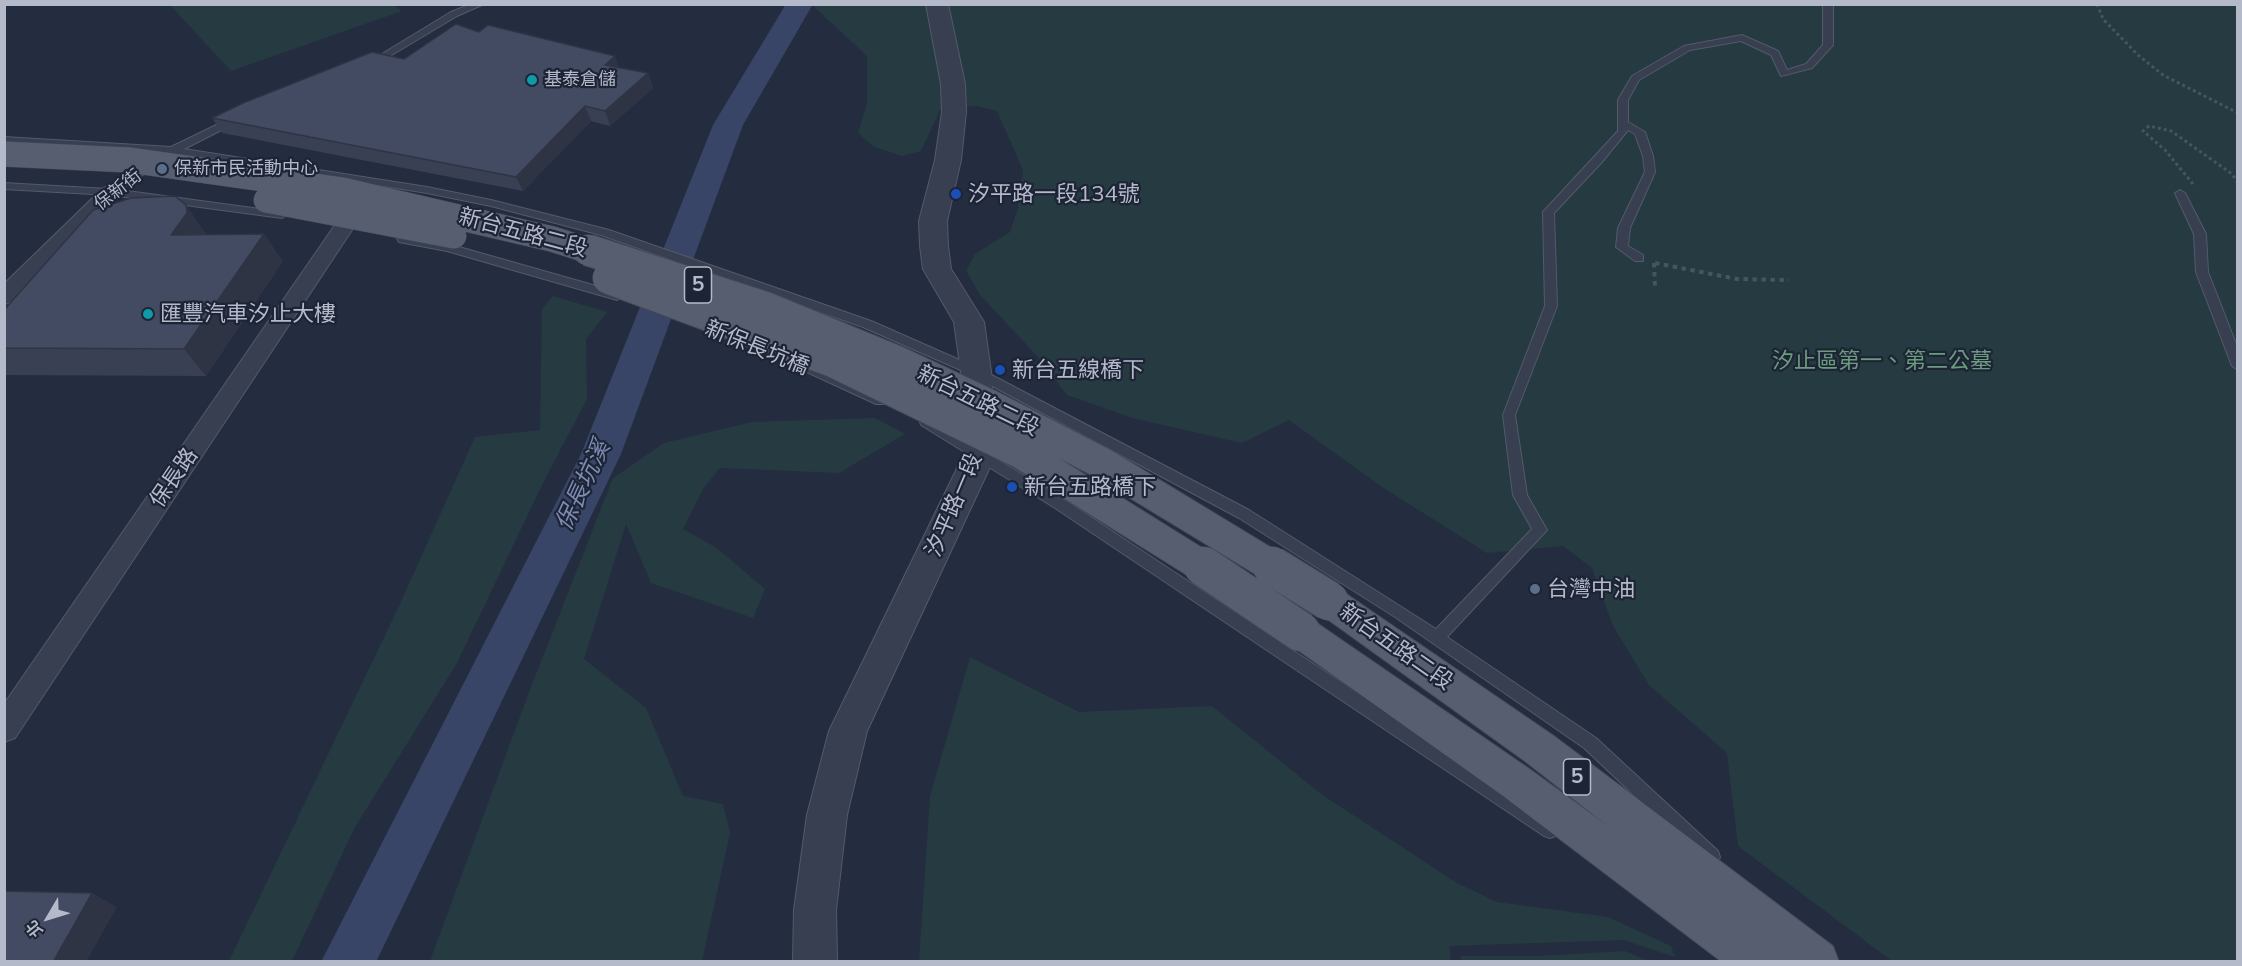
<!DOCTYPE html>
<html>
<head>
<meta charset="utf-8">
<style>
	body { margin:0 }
	#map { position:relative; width:2242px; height:966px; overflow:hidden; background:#242c40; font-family:Mulish,"Noto Sans TC",sans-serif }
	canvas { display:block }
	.frame { position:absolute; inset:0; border:6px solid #b5baca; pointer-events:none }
	.north { position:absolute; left:18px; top:888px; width:60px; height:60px; -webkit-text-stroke:4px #1d2435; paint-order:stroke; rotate:232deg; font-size:16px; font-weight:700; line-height:24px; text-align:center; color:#b5baca }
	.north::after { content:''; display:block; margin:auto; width:21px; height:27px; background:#b5baca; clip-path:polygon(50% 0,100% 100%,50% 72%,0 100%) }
</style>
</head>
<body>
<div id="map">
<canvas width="2242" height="966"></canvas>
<div class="frame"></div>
<div class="north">北</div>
</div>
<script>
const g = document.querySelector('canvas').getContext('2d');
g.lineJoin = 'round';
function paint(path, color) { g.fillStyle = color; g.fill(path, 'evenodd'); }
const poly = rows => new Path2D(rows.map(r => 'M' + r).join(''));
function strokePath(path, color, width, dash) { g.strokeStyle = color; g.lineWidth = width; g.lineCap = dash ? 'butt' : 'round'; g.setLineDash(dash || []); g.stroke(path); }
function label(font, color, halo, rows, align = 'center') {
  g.font = font + ' Mulish,"Noto Sans TC",sans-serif'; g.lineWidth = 4.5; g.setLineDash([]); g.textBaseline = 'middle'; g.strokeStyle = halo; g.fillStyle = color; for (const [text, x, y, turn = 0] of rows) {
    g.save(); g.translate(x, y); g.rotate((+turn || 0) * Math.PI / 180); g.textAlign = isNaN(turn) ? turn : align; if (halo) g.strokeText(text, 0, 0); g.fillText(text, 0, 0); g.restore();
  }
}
const green = poly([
	[393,5,402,11,231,71,170,5],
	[812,5,2237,5,2237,961,1892,961,1738,846,1727,753,1649,685,1613,626,1592,568,1563,546,1487,553,1382,487,1289,420,1242,443,1132,418,1067,395,1037,356,980,295,966,271,975,254,1010,232,1018,208,1023,170,997,111,977,106,940,110,921,151,902,156,874,147,858,133,867,103,867,56],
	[553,296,607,312,586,339,587,399,543,483,457,663,354,829,292,961,229,961,399,606,475,437,540,430,542,309],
	[875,418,905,434,839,473,720,468,703,489,683,529,717,548,765,589,753,618,651,583,626,524,584,659,646,708,683,796,723,804,730,833,702,961,430,961,529,692,613,478,664,443,752,422],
	[970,657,1079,712,1212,706,1321,794,1457,883,1497,902,1608,917,1671,946,1675,957,1624,940,1449,946,1451,962,919,961,930,796],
	[1625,951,1648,961,1462,962,1460,956,1538,956]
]);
const river = poly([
	[786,4,813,4,743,125,621,454,376,962,321,962,581,454,713,125,786,4]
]);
const pathFar1 = poly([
	[2097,4,2103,19,2138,55,2163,75,2238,113],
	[2193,184,2165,150,2143,131,2149,126,2171,131,2232,174,2238,183]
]);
const path = poly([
	[1654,263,1655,288],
	[1655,263,1737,279,1789,280]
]);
const service = poly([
	[471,4,484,4,457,16,375,65,367,63,451,12,471,4],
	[1823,4,1833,4,1833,45,1812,68,1781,76,1771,55,1741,41,1690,50,1639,80,1628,100,1628,122,1645,132,1653,156,1655,172,1630,228,1628,246,1643,255,1643,261,1635,261,1616,247,1618,228,1645,172,1643,156,1635,134,1628,130,1602,162,1554,213,1557,306,1515,415,1527,495,1547,530,1447,637,1596,738,1718,851,1720,857,1718,863,1712,865,1706,863,1584,748,1395,617,1239,518,972,375,863,327,601,235,491,206,427,193,203,157,137,150,4,143,4,137,171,147,235,116,239,117,239,121,184,149,427,187,491,200,609,230,871,321,980,369,1249,510,1436,629,1532,529,1513,495,1503,415,1545,306,1543,212,1618,131,1618,100,1632,76,1684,46,1742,35,1778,51,1787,70,1806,64,1823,45,1823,4],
	[151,162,156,165,155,167,120,190,282,212,287,215,282,218,110,195,4,189,4,183,108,189,151,162],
	[2180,190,2185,193,2206,234,2208,272,2238,349,2238,370,2232,366,2196,272,2194,234,2175,193,2180,190],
	[403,235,452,245,621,293,623,296,617,300,447,251,399,242,397,239,403,235],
	[800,360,886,398,887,401,886,404,876,404,796,367,794,364,800,360],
	[926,417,1065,500,1556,824,1558,830,1556,836,1550,838,1544,836,1055,508,921,425,920,422,921,419,926,417]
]);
const minor = poly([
	[110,186,117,188,120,192,117,196,12,302,4,304,4,284,103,188,110,186],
	[344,220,351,222,354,227,15,738,4,742,4,704,337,222,344,220]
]);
const tertiary = poly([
	[926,4,948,4,965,84,966,112,961,160,947,221,948,246,951,269,984,322,991,372,996,454,867,731,847,815,836,910,837,962,793,962,794,910,807,815,829,731,964,454,961,372,954,322,923,269,920,246,919,221,935,160,942,112,941,84,926,4]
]);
const primary = poly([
	[1329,586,1342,591,1554,736,1833,946,1839,962,1722,962,1503,796,1288,643,1283,632,1288,621,1301,617,1314,621,1531,770,1608,826,1526,762,1316,611,1311,601,1316,591,1329,586]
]);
const primaryBridgeFar2 = poly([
	[4,154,129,160,342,190,552,239,593,252],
	[266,200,454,236]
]);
const primaryBridgeFar1 = poly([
	[588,250,767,308,896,361,989,405,1102,463,1275,568],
	[608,278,834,362,1021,453,1205,568]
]);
const primaryBridge = poly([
	[1203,566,1301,632],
	[1272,566,1329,601]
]);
const wall = poly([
	[404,59,619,68,648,73,653,88,610,126,591,121,523,191,222,133,212,118],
	[205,232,206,234,283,261,206,376,4,375,4,310]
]);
const shadedWall = poly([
	[615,56,620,70,605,65],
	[648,73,653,88,610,126,605,111],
	[585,106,591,121,523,191,516,177],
	[186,205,205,232,207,240,171,235],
	[264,234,283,261,206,376,184,349],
	[92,893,117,907,86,962,53,962]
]);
const building = poly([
	[456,24,479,32,488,25,615,56,605,65,648,73,605,111,585,106,516,177,212,118,243,103,372,52,404,59,456,24],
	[175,196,186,205,187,213,171,235,264,234,184,349,4,348,4,310,93,210,131,198,175,196],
	[4,891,92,893,53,962,4,962,4,891]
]);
const markers = [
	[532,80,6,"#0f9aa8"],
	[162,169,6,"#5c6f8a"],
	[956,194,6,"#1a4fb4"],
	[148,314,6,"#0f9aa8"],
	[1000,370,6,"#1a4fb4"],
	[1012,487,6,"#1a4fb4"],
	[1535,589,6,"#5c6f8a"]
];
const farPoinames = [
	["基泰倉儲",544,80],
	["保新市民活動中心",174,169]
];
const farStreetnames = [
	["保新街",118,190,-38]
];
const shields = [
	[698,285,27],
	[1577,777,27]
];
const shieldNames = [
	["5",698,285],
	["5",1577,777]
];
const poiNames = [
	["汐平路一段134號",968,194],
	["匯豐汽車汐止大樓",160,314],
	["新台五線橋下",1012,370],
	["新台五路橋下",1024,487],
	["台灣中油",1547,589]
];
const streetNames = [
	["新台五路二段",523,233,15],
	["新保長坑橋",757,348,22],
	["新台五路二段",978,401,26],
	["保長路",174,478,-56],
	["汐平路一段",954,505,-67],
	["新台五路二段",1396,647,35]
];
const parkNames = [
	["汐止區第一、第二公墓",1882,361]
];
const waterNames = [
	["保長坑溪",583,486,-65]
];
paint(green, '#263a41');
paint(river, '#384567');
strokePath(service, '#535a6a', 2);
strokePath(minor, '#535a6a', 2);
strokePath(tertiary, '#535a6a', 2);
strokePath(primary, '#424859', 2);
strokePath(pathFar1, '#44575e', 3, [3, 3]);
strokePath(path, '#44575e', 4, [4.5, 4.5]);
paint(service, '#383f50');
paint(minor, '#383f50');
paint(tertiary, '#383f50');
paint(primary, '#565e70');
strokePath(primaryBridgeFar2, '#424859', 26, []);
strokePath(primaryBridgeFar1, '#424859', 33, []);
strokePath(primaryBridge, '#424859', 41, []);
strokePath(primaryBridgeFar2, '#565e70', 25);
strokePath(primaryBridgeFar1, '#565e70', 31);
strokePath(primaryBridge, '#565e70', 39);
paint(wall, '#3a4054');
paint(shadedWall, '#2f3445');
paint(building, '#434b62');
strokePath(building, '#2f3445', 1.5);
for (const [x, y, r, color] of markers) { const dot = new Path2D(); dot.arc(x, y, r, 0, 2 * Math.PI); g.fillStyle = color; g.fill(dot); strokePath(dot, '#1d2435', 2); }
label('18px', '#b5baca', '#1d2435', farPoinames, 'left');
label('18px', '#b5baca', '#1d2435', farStreetnames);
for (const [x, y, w] of shields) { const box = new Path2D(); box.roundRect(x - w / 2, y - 18, w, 36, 4.5); g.fillStyle = '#1d2435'; g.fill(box); strokePath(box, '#b5baca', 1.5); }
label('bold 21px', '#b5baca', null, shieldNames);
label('22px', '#b5baca', '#1d2435', poiNames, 'left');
label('22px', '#b5baca', '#1d2435', streetNames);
label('22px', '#6b9c7d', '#1d2435', parkNames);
label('italic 24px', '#7c8cb2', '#1d2435', waterNames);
</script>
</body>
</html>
